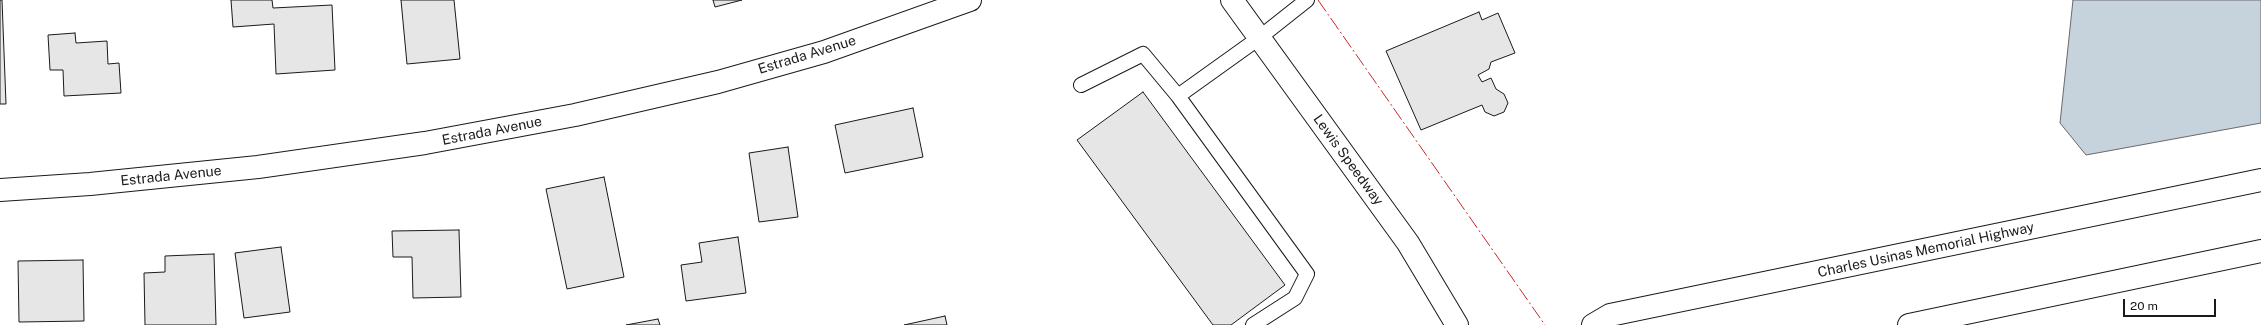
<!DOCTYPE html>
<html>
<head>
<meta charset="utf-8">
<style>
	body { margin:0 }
	#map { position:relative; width:2261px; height:325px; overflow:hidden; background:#fff; font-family:"Public Sans",sans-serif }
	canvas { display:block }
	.scale { position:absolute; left:2123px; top:299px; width:93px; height:18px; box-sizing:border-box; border:2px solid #1a1a1a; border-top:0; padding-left:5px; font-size:12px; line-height:14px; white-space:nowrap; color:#1a1a1a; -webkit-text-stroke:3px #fff; paint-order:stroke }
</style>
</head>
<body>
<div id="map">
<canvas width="2261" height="325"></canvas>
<div class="scale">20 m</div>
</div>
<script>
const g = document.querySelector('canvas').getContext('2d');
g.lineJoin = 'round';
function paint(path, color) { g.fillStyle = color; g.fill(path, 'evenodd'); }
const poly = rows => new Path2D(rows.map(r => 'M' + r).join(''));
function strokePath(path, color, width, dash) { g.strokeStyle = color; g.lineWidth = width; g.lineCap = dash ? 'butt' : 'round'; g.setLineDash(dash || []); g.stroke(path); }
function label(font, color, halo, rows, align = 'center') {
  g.font = font + ' "Public Sans",sans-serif'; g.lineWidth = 3; g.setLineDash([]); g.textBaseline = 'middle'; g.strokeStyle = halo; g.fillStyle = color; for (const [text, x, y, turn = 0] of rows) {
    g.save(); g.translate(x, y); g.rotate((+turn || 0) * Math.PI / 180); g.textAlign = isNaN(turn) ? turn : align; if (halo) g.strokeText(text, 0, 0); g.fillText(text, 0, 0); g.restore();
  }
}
const water = poly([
	[2073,0,2261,0,2261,123,2086,155,2060,123,2073,0]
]);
const building = poly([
	[0,0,2,0,6,104,0,104,0,0],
	[231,0,272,0,273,8,332,5,335,70,276,74,274,24,233,27,231,0],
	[401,0,454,0,460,59,407,64,401,0],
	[713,0,742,0,715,7,713,0],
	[1479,12,1482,20,1498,13,1515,53,1491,62,1489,69,1478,75,1482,82,1491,78,1496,89,1504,94,1508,103,1504,112,1494,116,1485,112,1482,105,1421,130,1386,51,1479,12],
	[75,33,76,43,107,41,108,64,119,63,121,93,64,96,63,70,50,70,48,35,75,33],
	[1143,92,1285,285,1231,325,1213,325,1077,140,1143,92],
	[913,108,923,157,845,173,835,125,913,108],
	[788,147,798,217,759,222,749,153,788,147],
	[604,177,624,277,567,289,546,189,604,177],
	[459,230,461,297,413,298,412,257,393,257,392,231,459,230],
	[738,237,746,293,686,301,681,265,702,262,699,243,738,237],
	[281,247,290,312,244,318,235,253,281,247],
	[214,254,216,325,145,325,144,273,165,272,165,256,214,254],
	[83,260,84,321,19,322,18,261,83,260],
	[945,316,947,325,904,325,945,316],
	[658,319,660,325,626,325,658,319]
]);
const lane = poly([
	[1081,85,1143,54,1178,96],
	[1253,325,1295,298,1307,274,1178,96,1259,38,1307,0]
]);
const street = poly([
	[0,190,90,184,258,167,425,143,575,115,718,82,824,52,970,0]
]);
const primary = poly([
	[1232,0,1408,243,1457,325]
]);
const highway = poly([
	[1593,325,1610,315,2261,180],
	[1909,325,2261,251]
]);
const power = poly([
	[1318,0,1545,325]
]);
const streetNames = [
	["Estrada Avenue",807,55,-17],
	["Estrada Avenue",492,131,-11],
	["Lewis Speedway",1348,160,54],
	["Estrada Avenue",171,176,-6],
	["Charles Usinas Memorial Highway",1926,250,-12]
];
paint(water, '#c6d2dc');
strokePath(water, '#6a6a6a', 1);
paint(building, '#e6e6e6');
strokePath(building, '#1a1a1a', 1);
strokePath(lane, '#1a1a1a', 16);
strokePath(street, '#1a1a1a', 24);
strokePath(primary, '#1a1a1a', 24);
strokePath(highway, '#1a1a1a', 24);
strokePath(lane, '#fff', 14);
strokePath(street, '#fff', 22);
strokePath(primary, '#fff', 22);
strokePath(highway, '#fff', 22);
strokePath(power, '#c62828', 1, [14, 3, 2, 3]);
label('14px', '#1a1a1a', '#fff', streetNames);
</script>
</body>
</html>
